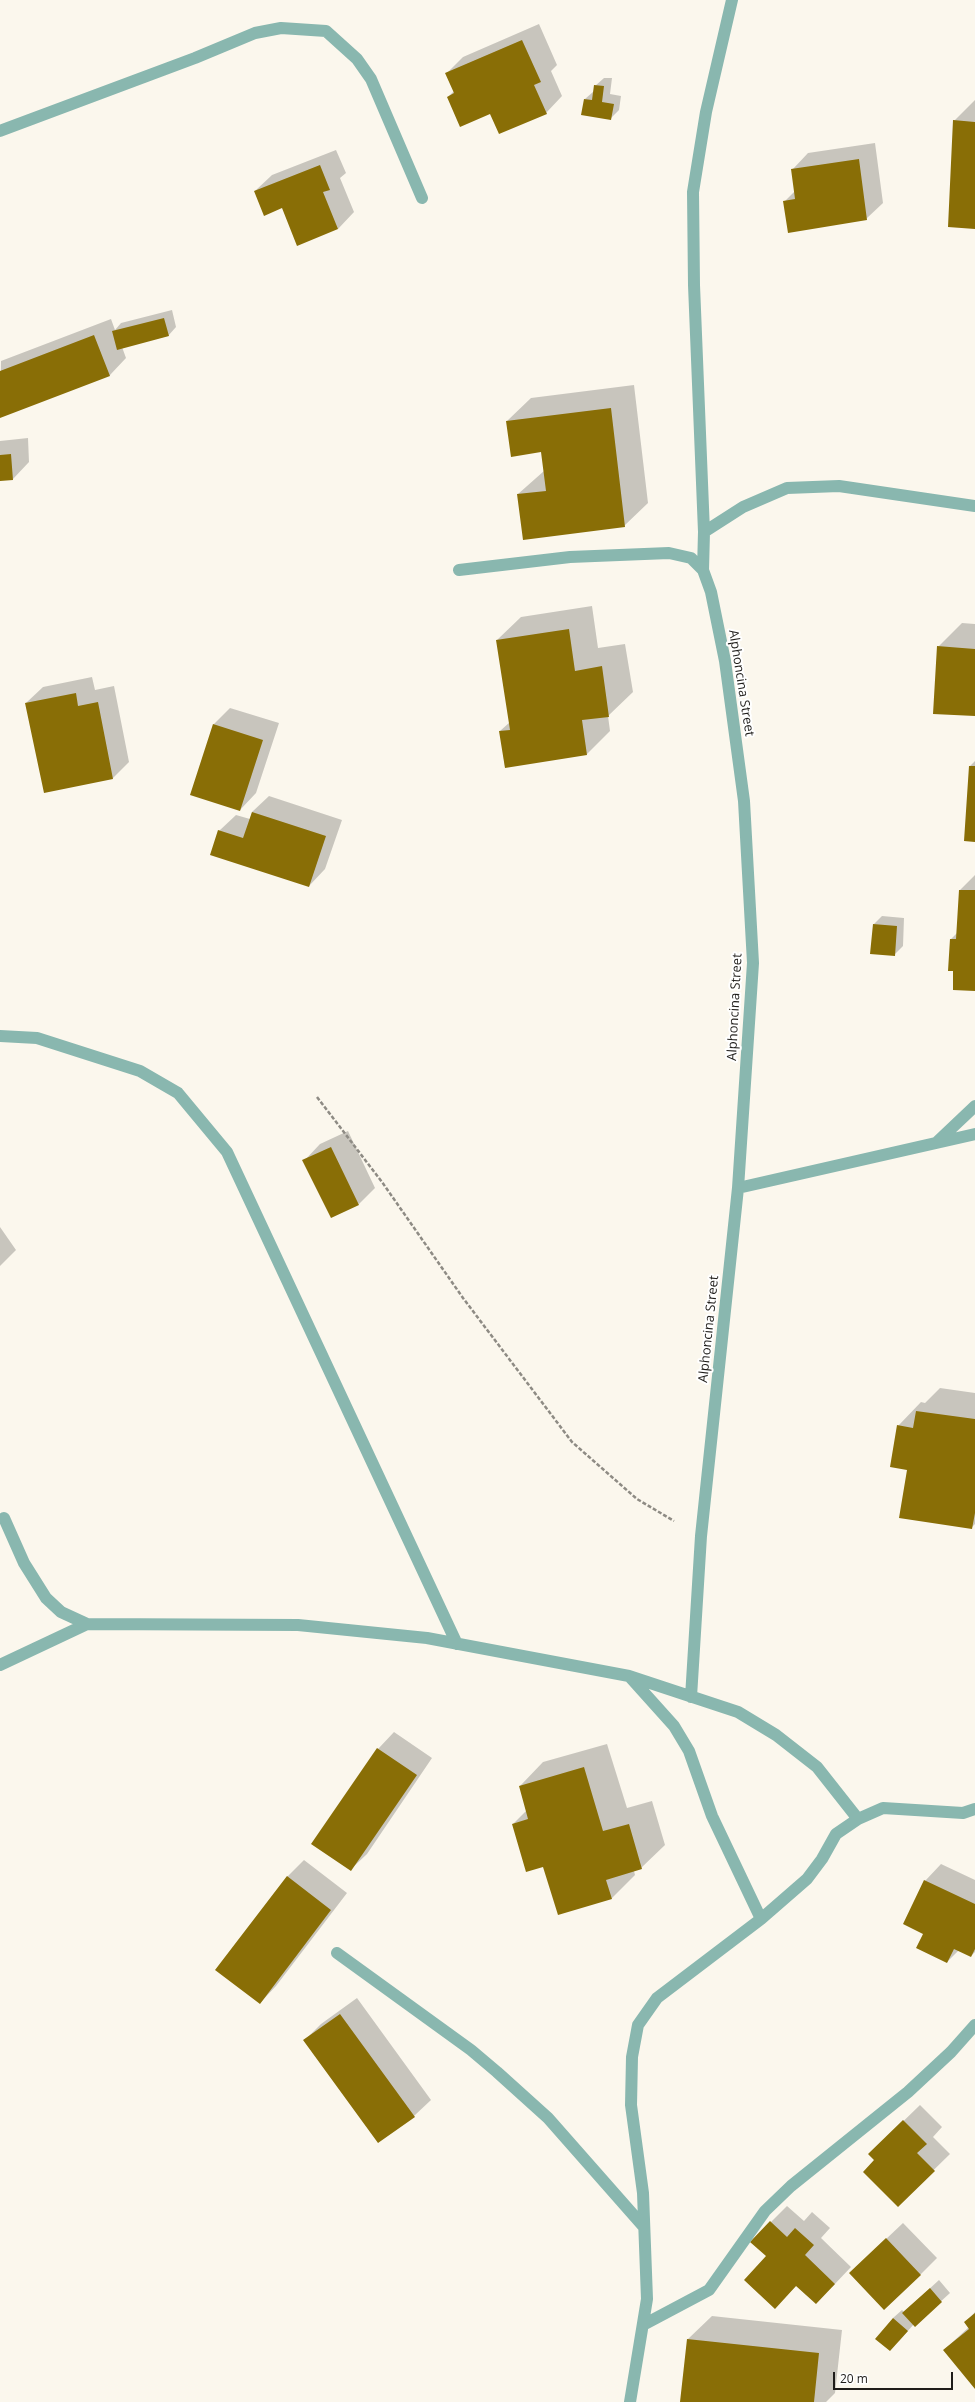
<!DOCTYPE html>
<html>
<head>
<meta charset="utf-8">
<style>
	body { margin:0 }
	#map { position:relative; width:975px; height:2402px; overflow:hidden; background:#fbf7ed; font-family:"Open Sans",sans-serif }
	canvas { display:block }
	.scale { position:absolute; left:833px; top:2372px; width:120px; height:18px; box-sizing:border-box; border:2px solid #1f1d1a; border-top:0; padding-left:5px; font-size:12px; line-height:14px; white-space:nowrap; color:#1f1d1a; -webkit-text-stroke:3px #fff; paint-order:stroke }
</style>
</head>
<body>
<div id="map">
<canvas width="975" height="2402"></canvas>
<div class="scale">20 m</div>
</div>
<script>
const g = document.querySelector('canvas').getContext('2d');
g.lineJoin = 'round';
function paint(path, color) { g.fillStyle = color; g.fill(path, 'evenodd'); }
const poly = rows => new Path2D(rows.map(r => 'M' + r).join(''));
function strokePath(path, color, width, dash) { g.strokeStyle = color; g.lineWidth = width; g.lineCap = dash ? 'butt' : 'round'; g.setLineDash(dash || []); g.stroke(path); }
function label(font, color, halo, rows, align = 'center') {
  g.font = font + ' "Open Sans",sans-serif'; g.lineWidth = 4; g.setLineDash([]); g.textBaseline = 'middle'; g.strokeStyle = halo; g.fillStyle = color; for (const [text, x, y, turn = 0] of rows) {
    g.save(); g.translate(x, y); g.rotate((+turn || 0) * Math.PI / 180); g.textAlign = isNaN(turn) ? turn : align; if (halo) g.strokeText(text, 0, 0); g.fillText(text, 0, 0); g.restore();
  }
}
const shadow = poly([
	[539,24,557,65,551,71,562,96,546,113,490,113,448,97,454,91,447,73,463,57],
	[604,78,612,78,610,94,621,96,619,110,610,119,585,99,594,91,595,86],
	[975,100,975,228,954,121],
	[875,143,883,203,866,219,784,202,795,191,792,170,808,153],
	[336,150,346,173,340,178,354,212,338,229,283,207,255,191,272,175],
	[172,310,176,327,168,336,122,347,126,358,110,375,0,417,1,361,111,319,115,330,121,323],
	[634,385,648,503,624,526,518,494,544,471,542,451,507,421,531,398],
	[28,438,29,462,13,479,0,480,0,441],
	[592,606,598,648,625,644,633,692,608,716,610,731,587,754,505,767,500,731,510,722,497,640,521,617],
	[962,623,975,624,975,715,938,647],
	[92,677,95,690,114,686,129,762,113,778,45,792,26,703,43,687],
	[230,708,279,723,256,793,240,810,214,724],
	[975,761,975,841,970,766],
	[269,796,342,820,325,869,309,886,219,831,236,815,250,819,252,812],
	[975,875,975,990,954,970,951,939,957,933,960,890],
	[882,916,904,918,903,946,894,955,874,924],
	[348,1131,375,1188,359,1204,304,1161,320,1144],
	[0,1227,16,1250,0,1266],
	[940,1388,975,1393,975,1524,971,1528,908,1469,898,1426,921,1402,925,1403],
	[394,1732,432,1758,367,1854,350,1870,378,1749],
	[607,1744,627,1808,652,1801,665,1845,641,1868,634,1871,635,1875,612,1898,544,1866,513,1824,527,1810,520,1786,543,1762],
	[304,1860,347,1893,276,1986,260,2003,287,1877],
	[941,1864,975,1880,975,1952,971,1956,959,1950,947,1962,925,1881],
	[357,1998,431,2100,414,2116,305,2040,321,2024],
	[920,2105,942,2127,933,2137,950,2154,898,2205,876,2160,886,2138],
	[787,2206,804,2221,812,2212,830,2228,821,2238,851,2267,832,2287,797,2285,775,2307,771,2222],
	[903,2223,937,2258,920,2275,867,2257],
	[939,2280,950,2293,915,2325,914,2324,899,2341,893,2318,902,2310,904,2312],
	[975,2312,975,2388,944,2350,969,2327,965,2323],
	[712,2316,842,2330,835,2393,826,2402,681,2402,688,2339]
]);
const building = poly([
	[522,40,541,82,534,85,547,114,499,134,490,114,460,127,447,97,454,93,445,73],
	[594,85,604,86,602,102,614,104,611,120,581,115,584,99,592,100],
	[953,120,975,122,975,229,948,227],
	[859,159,867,220,788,233,783,201,795,199,791,169],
	[320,165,330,190,323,192,338,229,297,246,282,208,264,216,254,191],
	[164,318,169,336,117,350,112,331],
	[94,335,110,376,0,418,0,371],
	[611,408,625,527,523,540,517,494,546,491,541,452,511,457,506,421],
	[11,454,13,480,0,481,0,455],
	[569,629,575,671,602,666,609,717,582,720,587,755,505,768,499,731,510,730,496,640],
	[937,646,975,649,975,716,933,714],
	[76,693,78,706,98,702,113,779,44,793,25,703],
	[213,724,263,740,240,811,190,795],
	[969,766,975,766,975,842,964,841],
	[252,812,326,836,309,887,210,855,218,830,243,838],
	[959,890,975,890,975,991,953,990,953,971,948,971,950,939,956,939],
	[873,924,897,926,895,956,870,954],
	[331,1147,359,1205,331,1218,302,1160],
	[916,1411,975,1419,975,1513,972,1529,899,1518,907,1470,890,1467,897,1425,913,1428],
	[377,1748,417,1775,351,1871,311,1844],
	[584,1767,603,1831,629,1824,642,1869,606,1880,612,1899,558,1915,543,1867,526,1872,512,1824,528,1819,519,1786],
	[287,1876,331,1910,260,2004,215,1970],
	[924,1880,975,1904,975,1949,971,1957,954,1949,947,1963,916,1948,923,1934,903,1924],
	[340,2014,415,2117,378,2143,303,2040],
	[903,2120,927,2144,917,2153,935,2171,898,2207,863,2172,874,2160,868,2154],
	[770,2221,787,2237,795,2228,814,2245,805,2255,835,2284,816,2304,796,2286,775,2309,744,2280,766,2256,750,2242],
	[886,2238,921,2275,884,2310,849,2273],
	[930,2288,942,2302,915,2327,902,2313],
	[975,2313,975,2389,943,2350,969,2329,964,2322],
	[893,2318,908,2331,890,2351,875,2339],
	[687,2339,819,2353,814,2402,680,2402]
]);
const path = poly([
	[317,1097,382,1182,463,1298,572,1442,637,1499,674,1521]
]);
const street = poly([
	[0,131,195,58,255,33,281,28,326,31,357,59,371,79,422,198],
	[704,532,743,507,787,488,839,486,975,506],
	[459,570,570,557,669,553,691,558,703,570,711,592,725,661,744,801,753,963,738,1188,701,1536,691,1697],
	[703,570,704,532,694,285,693,192,706,112,732,0],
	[0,1036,37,1038,140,1071,178,1093,227,1152,457,1644],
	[937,1142,975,1106],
	[738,1188,975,1134],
	[4,1518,24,1563,46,1598,61,1612,87,1624,298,1625,427,1638,629,1676,738,1712,776,1735,817,1767,858,1819],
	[0,1665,87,1624],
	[630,1677,674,1726,689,1751,712,1816,761,1919],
	[337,1953,471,2050,497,2072,548,2118,644,2227],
	[643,2325,709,2290,765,2211,791,2186,908,2092,951,2052,975,2025],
	[630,2402,647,2299,643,2193,631,2105,632,2057,638,2025,657,1998,761,1919,807,1879,822,1859,836,1834,858,1819,883,1808,963,1813,975,1809]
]);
const streetNames = [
	["Alphoncina Street",741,683,81],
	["Alphoncina Street",735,1007,-87],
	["Alphoncina Street",709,1329,-84]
];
paint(shadow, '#0003');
paint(building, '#896e06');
strokePath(path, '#8e8b84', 2.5, [4, 2]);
strokePath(street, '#89b7af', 12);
label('13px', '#1f1d1a', '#fff', streetNames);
</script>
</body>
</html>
